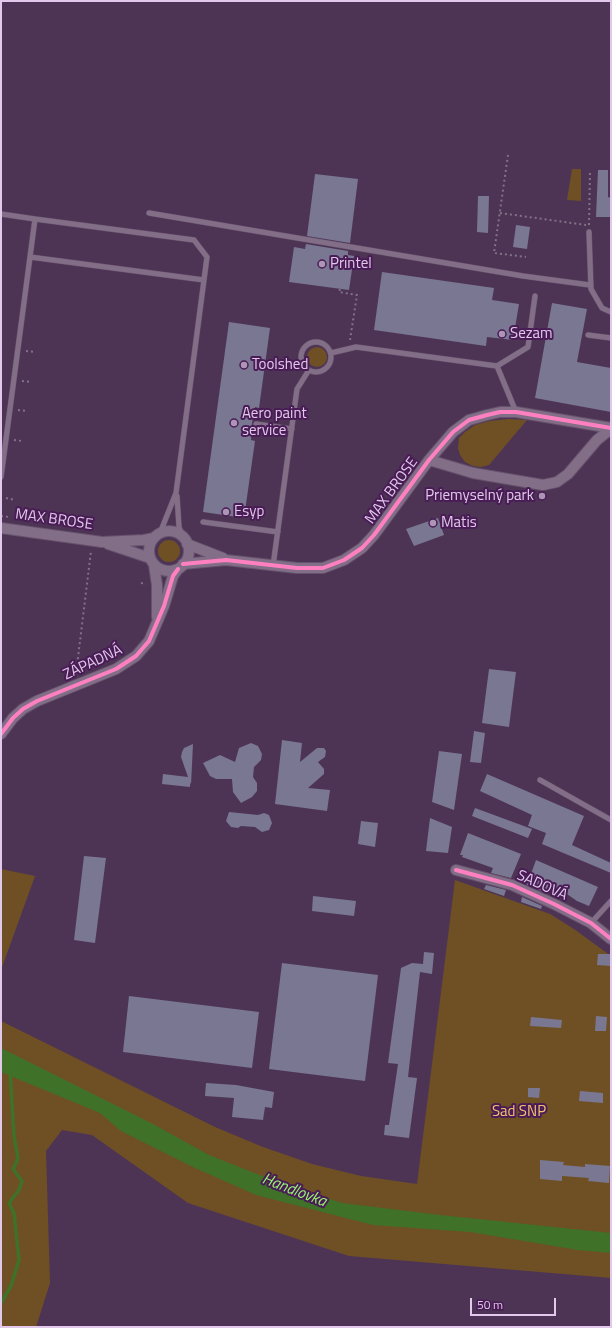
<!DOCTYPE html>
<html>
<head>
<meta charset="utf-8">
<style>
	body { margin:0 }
	#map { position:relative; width:612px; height:1328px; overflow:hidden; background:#4d3455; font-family:"Titillium Web",sans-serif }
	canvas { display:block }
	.frame { position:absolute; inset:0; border:2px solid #e2c9eb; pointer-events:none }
	.scale { position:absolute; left:470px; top:1298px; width:86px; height:18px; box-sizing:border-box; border:2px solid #e2c9eb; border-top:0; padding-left:5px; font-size:12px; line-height:14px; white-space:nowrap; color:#e2c9eb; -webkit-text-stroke:3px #491c56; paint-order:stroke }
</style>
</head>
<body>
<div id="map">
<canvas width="612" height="1328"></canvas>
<div class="frame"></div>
<div class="scale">50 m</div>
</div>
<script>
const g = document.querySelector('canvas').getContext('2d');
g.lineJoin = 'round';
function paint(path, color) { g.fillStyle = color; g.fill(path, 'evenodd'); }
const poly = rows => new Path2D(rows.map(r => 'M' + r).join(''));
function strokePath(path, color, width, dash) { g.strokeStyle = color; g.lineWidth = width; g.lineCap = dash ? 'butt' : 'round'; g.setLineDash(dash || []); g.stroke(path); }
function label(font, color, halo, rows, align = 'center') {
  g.font = font + ' "Titillium Web",sans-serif'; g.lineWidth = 4; g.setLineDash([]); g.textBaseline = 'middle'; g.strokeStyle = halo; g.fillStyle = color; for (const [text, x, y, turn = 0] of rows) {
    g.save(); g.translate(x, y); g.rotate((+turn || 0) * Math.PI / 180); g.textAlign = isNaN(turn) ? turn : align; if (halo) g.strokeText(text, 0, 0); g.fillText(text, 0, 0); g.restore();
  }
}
const green = poly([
	[572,169,581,169,581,201,567,200],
	'307 357a10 10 0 1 1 20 0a10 10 0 1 1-20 0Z',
	[508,419,527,420,489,465,481,467,473,466,465,462,460,455,458,448,459,438,465,432,475,425,490,421],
	'158 551a11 11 0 1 1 22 0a11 11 0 1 1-22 0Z',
	[1,869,35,876,1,970],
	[455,880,550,914,574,929,611,956,611,1278,349,1256,188,1203,92,1135,62,1130,46,1151,50,1283,36,1327,1,1327,1,1021,215,1127,263,1147,312,1164,361,1176,417,1184]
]);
const water = poly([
	[1,1048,153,1124,209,1155,262,1176,342,1203,440,1215,611,1233,611,1253,578,1250,470,1232,373,1225,256,1195,195,1168,121,1131,100,1113,1,1072]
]);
const stream = poly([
	[1,1303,11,1286,19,1260,14,1213,9,1203,19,1190,22,1181,13,1169,18,1159,14,1136,10,1071]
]);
const building = poly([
	[598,170,608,170,608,197,611,198,611,217,596,217],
	[315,174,358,179,350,243,307,236],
	[478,196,489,196,488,233,477,232],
	[516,225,530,227,527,249,513,247],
	[306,244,348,251,348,255,354,256,349,290,289,282,294,247,305,249],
	[382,272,494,288,492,300,519,304,513,340,487,337,486,346,374,330],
	[552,303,587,309,577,362,611,368,611,412,535,398],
	[229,322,270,328,259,408,255,407,252,423,251,440,255,441,244,518,203,512],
	[438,518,444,535,414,546,406,529],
	[489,669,516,672,509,727,482,723],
	[474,731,485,733,481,763,470,762],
	[282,740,302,743,300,762,317,748,324,748,326,751,325,757,318,762,324,769,324,774,308,788,330,790,327,811,275,804],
	[251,743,258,746,262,754,261,760,254,767,253,777,257,783,257,791,252,797,241,803,233,792,232,779,216,779,210,776,203,763,220,755,235,762,239,748],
	[193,744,191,785,190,782,190,787,162,784,163,774,188,777,181,757,182,752,184,748],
	[439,751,462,754,454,810,432,802],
	[487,774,584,816,572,845,611,863,611,873,542,844,546,833,528,826,532,815,480,791],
	[475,808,532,829,528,838,472,816],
	[229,812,258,815,264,813,269,815,272,823,269,830,262,832,255,827,241,826,238,828,231,827,226,821],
	[430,818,452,827,448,853,426,851],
	[361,821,378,823,375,847,358,844],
	[468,833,521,854,511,878,491,873,493,868,462,857,463,855,460,855],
	[84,856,106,858,95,943,74,940],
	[536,860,598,887,589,906,577,901,561,890,558,894,548,890,547,893,527,885],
	[486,885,506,890,504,896,484,889],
	[313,896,356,901,354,916,312,911],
	[522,897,542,906,541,909,521,902],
	[424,952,434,953,432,974,420,972,408,1077,417,1078,409,1138,384,1135,385,1125,389,1125,398,1064,388,1063,401,968,412,963,423,964],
	[598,954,611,954,611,966,597,965],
	[282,963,378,975,365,1081,269,1069],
	[129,996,259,1012,252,1068,123,1052],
	[596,1016,607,1017,606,1031,595,1031],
	[531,1017,562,1020,561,1028,530,1026],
	[206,1083,236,1085,274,1092,272,1108,265,1107,263,1120,232,1117,234,1098,205,1096],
	[528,1088,540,1088,539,1098,528,1097],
	[580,1091,603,1093,603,1103,579,1101],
	[540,1160,564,1162,563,1165,585,1167,585,1164,610,1166,609,1183,588,1181,589,1178,562,1176,562,1181,540,1179]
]);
const path = poly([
	[508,155,494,253,526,257],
	[500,213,586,225],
	[589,225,590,171],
	[340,289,339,292,357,295,350,340],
	[26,351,36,352],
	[22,381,31,382],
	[18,410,27,411],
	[14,440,22,441],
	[6,498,15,500],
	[1,516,9,517],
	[141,583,146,584],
	[76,674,91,551]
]);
const service = poly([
	[149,213,523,276,590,285],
	[1,214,35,219],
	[589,232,591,289,602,308,611,312],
	[30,257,204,280],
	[588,335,611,338],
	'301 357a15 15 0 1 1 30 0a15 15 0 1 1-30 0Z',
	[331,353,356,347,497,366,516,412],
	[497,366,528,347,535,296],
	[256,424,292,429],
	[1,477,35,219,194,240,207,257,176,493,160,533],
	[177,496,179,527,183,538],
	[203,522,278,532],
	[273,566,297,389,309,370],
	[540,780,611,820],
	[591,923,611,901]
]);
const minor = poly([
	[429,460,473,473,543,485,557,482,568,474,597,440,611,429],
	[1,528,102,542,144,540,154,538],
	'149 551a20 20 0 1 1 40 0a20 20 0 1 1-40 0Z',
	[108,544,150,558],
	[187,544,223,558],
	[183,564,226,560,297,568,323,568,344,560,362,548,374,535,429,460,453,432,469,420,487,415,500,412,516,412,611,428],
	[154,565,157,585,157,617],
	[1,734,13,718,23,709,37,701,116,669,136,656,149,641,164,606,173,576,178,569],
	[456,870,512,885,554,904,591,923,611,939]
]);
const cycleway = poly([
	[183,564,226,560,297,568,323,568,344,560,362,548,374,535,429,460,453,432,469,420,487,415,500,412,516,412,611,428],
	[1,734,13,718,23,709,37,701,116,669,136,656,149,641,164,606,173,576,178,569],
	[456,870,512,885,554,904,591,923,611,939]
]);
const markers = [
	[322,264,4,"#ae95b6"],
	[502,334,4,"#ae95b6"],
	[244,365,4,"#ae95b6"],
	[234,423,4,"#ae95b6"],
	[542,496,4,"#ae95b6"],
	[226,512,4,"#ae95b6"],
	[433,523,4,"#ae95b6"]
];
const poiNames = [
	["Printel",330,264],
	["Sezam",510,334],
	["Toolshed",252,365],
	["Aero paint",242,414],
	["service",242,431],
	["Priemyselný park",534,496,"right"],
	["Esyp",234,512],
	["Matis",441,523]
];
const streetNames = [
	["MAX BROSE",392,491,-54],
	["MAX BROSE",54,520,8],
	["ZÁPADNÁ",93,663,-25],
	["SADOVÁ",542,886,24]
];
const parkNames = [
	["Sad SNP",519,1112]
];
const waterNames = [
	["Handlovka",294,1191,21]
];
paint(green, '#6f5025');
paint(water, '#3f7128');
strokePath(stream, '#3f7128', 3.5);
paint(building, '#7a7792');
strokePath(service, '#67526e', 6);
strokePath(minor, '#67526e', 12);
strokePath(path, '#837188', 2, [2, 3]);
strokePath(service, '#826f87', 5);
strokePath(minor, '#826f87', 10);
strokePath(cycleway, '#ff80c0', 4);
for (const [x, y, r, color] of markers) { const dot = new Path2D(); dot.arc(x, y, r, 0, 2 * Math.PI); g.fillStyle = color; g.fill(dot); strokePath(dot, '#491c56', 1.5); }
label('15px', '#e2c9eb', '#491c56', poiNames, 'left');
label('15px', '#e2c9eb', '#491c56', streetNames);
label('15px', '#f6c271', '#491c56', parkNames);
label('italic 16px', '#96f46f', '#491c56', waterNames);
</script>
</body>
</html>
